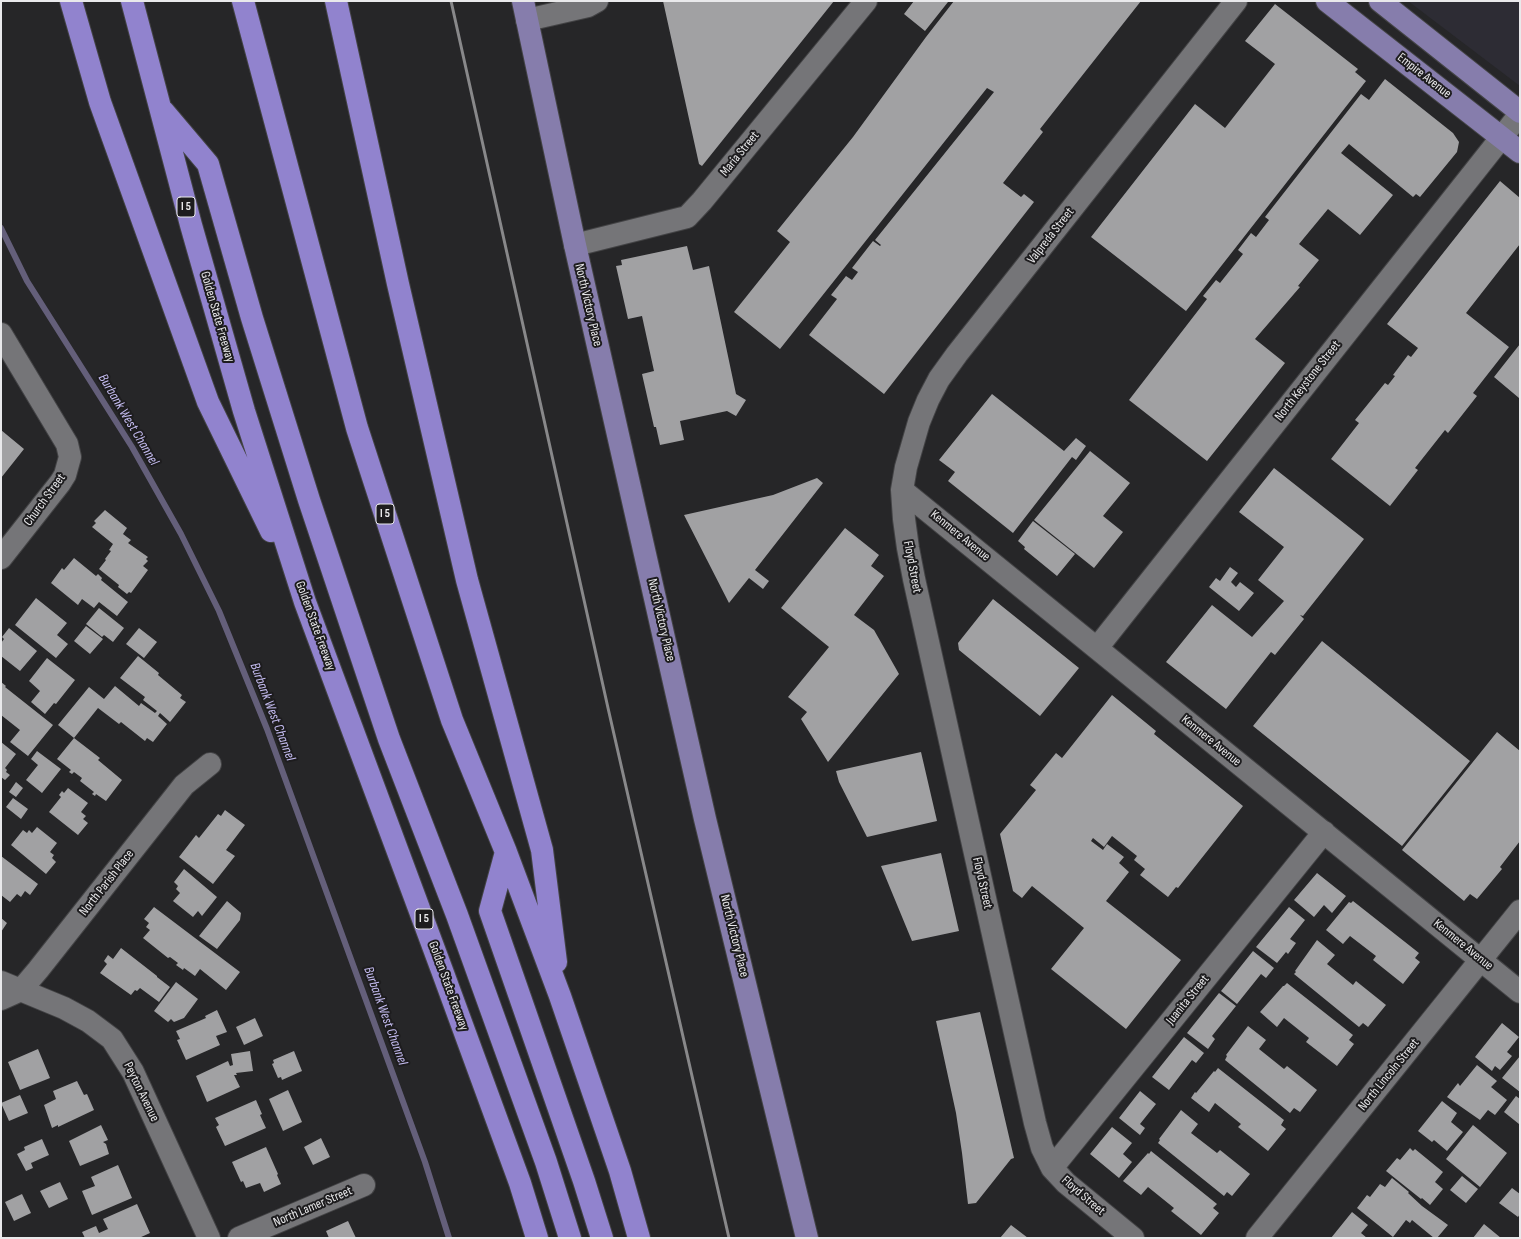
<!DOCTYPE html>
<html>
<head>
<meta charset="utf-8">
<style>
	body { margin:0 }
	#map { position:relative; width:1521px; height:1239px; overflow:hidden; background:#262628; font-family:"Sofia Sans Condensed",sans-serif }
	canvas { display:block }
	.frame { position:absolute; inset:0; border:2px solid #e9e9eb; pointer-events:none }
</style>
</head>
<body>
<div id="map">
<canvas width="1521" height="1239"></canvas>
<div class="frame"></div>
</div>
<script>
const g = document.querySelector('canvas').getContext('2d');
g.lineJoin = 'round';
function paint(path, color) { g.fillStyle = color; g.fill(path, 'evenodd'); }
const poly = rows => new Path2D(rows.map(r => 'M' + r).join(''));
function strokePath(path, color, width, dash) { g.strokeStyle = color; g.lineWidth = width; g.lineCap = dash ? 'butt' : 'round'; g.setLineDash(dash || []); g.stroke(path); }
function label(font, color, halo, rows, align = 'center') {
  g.font = font + ' "Sofia Sans Condensed",sans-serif'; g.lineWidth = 4; g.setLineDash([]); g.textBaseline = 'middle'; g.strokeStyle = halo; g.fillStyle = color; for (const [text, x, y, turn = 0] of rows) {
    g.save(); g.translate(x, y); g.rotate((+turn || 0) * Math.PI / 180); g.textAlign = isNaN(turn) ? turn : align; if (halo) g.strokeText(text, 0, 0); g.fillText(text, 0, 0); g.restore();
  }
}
const built = poly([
	[1408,1,1520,1,1520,86]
]);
const stream = poly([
	[1,228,27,281,132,447,181,534,219,611,267,729,425,1162,449,1238]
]);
const building = poly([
	[663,1,834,1,702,166,699,164],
	[914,1,947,1,948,2,925,31,904,14],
	[954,1,1141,1,1040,129,1043,132,1003,183,1021,197,1024,194,1034,202,884,394,809,335,837,299,831,295,846,276,852,280,858,272,852,268,873,241,880,246,881,245,875,240,994,92,987,88,780,349,734,312,790,242,777,231,853,137,926,37],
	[1275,4,1358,69,1355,72,1366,81,1186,311,1091,237,1195,104,1225,128,1275,64,1245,41],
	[1385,79,1453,133,1459,142,1457,152,1420,197,1416,194,1413,197,1349,144,1341,153,1393,195,1360,235,1328,209,1299,244,1319,260,1298,286,1300,287,1255,339,1285,363,1207,461,1129,400,1207,299,1203,296,1216,280,1220,283,1243,254,1238,250,1251,233,1256,237,1269,220,1265,217,1361,94,1369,100],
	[1500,181,1520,198,1520,244,1466,313,1509,347,1473,393,1477,396,1448,433,1445,430,1415,468,1418,470,1390,506,1331,459,1359,423,1355,420,1385,383,1388,385,1395,376,1393,375,1408,355,1411,357,1418,348,1387,324],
	[687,246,693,270,709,266,736,394,746,400,736,416,727,411,680,421,684,440,660,445,656,427,654,427,642,374,654,371,642,316,628,319,616,266,622,265,621,260],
	[1520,344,1520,396,1519,398,1494,377],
	[992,394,1064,451,1076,438,1086,446,1076,460,1072,457,1013,533,948,481,955,472,939,460],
	[1,430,24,449,1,478],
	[1090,451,1130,483,1103,516,1123,532,1094,568,1034,520],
	[1274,468,1364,539,1303,616,1300,615,1304,619,1275,655,1271,652,1226,709,1166,662,1212,605,1252,637,1284,601,1258,580,1284,547,1239,512],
	[817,478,823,483,755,570,769,581,763,589,749,578,729,603,684,515,773,495],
	[105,510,127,528,123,534,131,540,128,543,148,557,146,559,148,561,143,566,148,570,131,593,129,592,127,594,118,587,119,585,99,569,106,560,105,559,111,551,109,550,113,544,92,527,96,523,94,521],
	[1033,521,1075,554,1057,576,1024,549,1025,547,1018,541],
	[845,528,879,555,871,566,884,576,854,615,874,630,899,674,828,762,801,719,807,712,788,697,829,647,781,608],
	[74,558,96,576,98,574,102,578,101,580,128,602,117,616,99,602,94,608,82,599,78,605,51,583,62,568,64,570],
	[1230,567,1238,573,1231,582,1236,587,1240,582,1254,593,1239,611,1209,587,1216,578,1220,581],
	[36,598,67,623,57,635,68,644,56,658,15,625],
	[993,599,1079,668,1040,716,959,650,958,643],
	[99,608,124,628,113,642,104,635,102,637,86,624],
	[86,626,103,639,90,654,74,641],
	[9,628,37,651,20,671,1,656,1,643,4,639,2,637],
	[139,628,157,642,144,658,126,644],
	[1322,641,1470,761,1402,846,1253,726],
	[138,656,159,673,158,675,182,695,180,698,186,702,170,722,160,713,158,716,167,724,153,742,147,738,145,741,121,722,119,724,98,708,74,738,58,725,89,687,104,699,115,686,139,706,141,703,155,713,157,711,143,700,145,697,120,678],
	[47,658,75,680,56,704,54,703,45,714,31,702,40,691,29,681],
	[1,682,6,686,5,687,53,725,28,756,10,742,20,730,1,715],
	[1112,695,1156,731,1154,734,1243,806,1178,888,1176,887,1168,897,1140,875,1145,869,1134,860,1137,856,1112,836,1104,847,1093,838,1091,841,1103,850,1107,844,1124,857,1119,863,1129,872,1106,901,1181,960,1126,1029,1051,969,1084,928,1032,886,1022,898,1013,891,1000,834,1036,790,1030,785,1056,753,1062,758],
	[1497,732,1520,751,1520,841,1500,867,1502,869,1477,899,1470,894,1464,901,1402,850],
	[74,738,100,758,98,760,122,780,106,801,96,794,95,796,92,794,94,792,80,781,82,778,74,772,72,774,69,772,71,770,57,759],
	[1,742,16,754,5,768,7,770,6,772,10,775,5,780,1,777],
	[37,751,61,769,42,793,26,780,38,765,31,759],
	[921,752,937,821,867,837,839,782,836,771],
	[16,782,23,788,16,797,9,792],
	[68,788,88,803,81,812,86,816,83,819,88,823,78,835,49,812,61,797,59,795,62,791,64,793],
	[13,798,28,809,21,819,6,807],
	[225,810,245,825,226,850,235,856,213,884,179,857,196,835,199,838,218,814,221,816],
	[37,827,57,843,50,852,54,855,52,858,56,862,46,874,11,845,23,830,27,833,29,830,32,833],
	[941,853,959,931,912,941,881,866],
	[1,856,38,884,30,895,25,891,21,897,17,894,10,902,1,895],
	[184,869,217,897,202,916,198,911,193,917,173,901,180,893,176,889,178,886,174,882],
	[1317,873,1346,896,1332,913,1324,905,1314,917,1294,900],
	[227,901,241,913,240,920,217,949,199,936],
	[1353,901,1419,953,1415,958,1420,962,1403,984,1373,960,1376,956,1350,936,1343,944,1326,930,1349,902,1351,903],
	[154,907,240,972,226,990,200,969,195,976,184,968,183,970,176,965,178,963,170,957,168,958,143,938,150,930,146,927,149,923,144,919],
	[1289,907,1305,920,1290,939,1296,943,1288,954,1286,952,1277,963,1256,947],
	[1,918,7,923,1,932],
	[1317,940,1335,955,1327,964,1353,985,1356,981,1386,1005,1368,1027,1363,1023,1359,1027,1294,974,1296,972,1295,971],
	[121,948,157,976,157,977,170,987,159,1002,140,988,137,991,135,990,131,995,100,973,107,964,104,961,108,955,113,959],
	[1253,951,1274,968,1266,978,1261,974,1237,1004,1221,991],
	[176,982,198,999,184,1018,174,1022,171,1019,168,1022,154,1011],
	[1287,983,1353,1035,1349,1040,1354,1044,1337,1066,1306,1042,1309,1038,1284,1018,1277,1027,1260,1012,1283,986,1284,986],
	[1219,993,1236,1006,1212,1036,1215,1039,1208,1049,1187,1033],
	[217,1010,227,1032,216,1036,220,1045,186,1060,177,1040,180,1039,176,1031,206,1018,205,1016],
	[980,1012,1014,1158,1011,1159,976,1203,968,1204,962,1153,956,1113,936,1021],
	[255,1018,263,1036,244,1045,236,1027],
	[1502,1023,1519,1037,1507,1052,1512,1056,1500,1070,1495,1066,1492,1071,1475,1057],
	[1248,1026,1266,1040,1259,1049,1284,1069,1287,1066,1317,1090,1300,1112,1294,1108,1290,1113,1225,1060,1227,1056,1226,1055],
	[1184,1037,1204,1053,1196,1063,1192,1060,1169,1090,1152,1077],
	[38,1049,50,1078,20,1090,8,1062],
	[250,1051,253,1071,236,1073,237,1075,234,1075,240,1087,207,1102,196,1076,228,1061,230,1066,233,1065,231,1054],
	[294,1051,302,1071,282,1080,281,1077,278,1078,272,1064,274,1063,273,1060],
	[1520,1056,1520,1092,1502,1078],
	[1477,1065,1497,1081,1491,1087,1507,1100,1495,1115,1488,1110,1480,1120,1447,1097,1458,1083,1460,1086],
	[1218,1068,1284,1120,1281,1125,1286,1129,1268,1151,1238,1127,1241,1124,1215,1103,1209,1112,1191,1098,1195,1092,1196,1093,1214,1071,1215,1072],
	[77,1081,84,1095,87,1094,94,1110,58,1127,58,1125,52,1128,44,1105,56,1099,53,1091],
	[288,1090,302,1122,283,1131,269,1099],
	[1140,1091,1156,1104,1140,1124,1145,1128,1140,1135,1119,1118],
	[20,1095,28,1113,9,1121,1,1103],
	[1516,1096,1520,1099,1519,1124,1504,1112],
	[256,1100,262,1114,260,1115,266,1128,225,1146,216,1127,219,1125,215,1118],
	[1442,1101,1457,1113,1451,1122,1463,1132,1447,1151,1434,1140,1432,1142,1418,1131],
	[1181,1110,1198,1124,1191,1133,1217,1153,1220,1150,1250,1174,1232,1196,1227,1192,1224,1196,1158,1143,1160,1140,1159,1139],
	[101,1125,108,1140,103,1142,106,1144,109,1154,80,1166,69,1141],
	[1473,1125,1507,1153,1480,1187,1446,1159],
	[1112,1127,1132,1143,1123,1154,1132,1162,1119,1178,1090,1154],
	[321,1138,330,1157,313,1165,304,1147],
	[42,1139,49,1155,31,1163,33,1168,26,1171,17,1154,25,1150,24,1147],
	[266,1147,278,1174,277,1175,281,1184,264,1192,260,1183,246,1188,243,1181,241,1182,232,1162],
	[1410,1148,1413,1151,1415,1149,1443,1172,1435,1182,1443,1189,1430,1205,1422,1198,1421,1199,1386,1171,1397,1158,1400,1160],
	[1151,1151,1217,1204,1213,1208,1219,1213,1201,1235,1171,1211,1174,1208,1148,1187,1141,1195,1123,1181,1148,1153,1149,1154],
	[118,1165,132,1198,92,1215,82,1191,95,1186,91,1177],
	[1462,1176,1478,1189,1466,1203,1450,1190],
	[1392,1178,1409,1192,1408,1193,1422,1206,1448,1225,1437,1238,1434,1238,1412,1220,1410,1223,1406,1220,1393,1237,1357,1208,1367,1195,1370,1197,1380,1184,1385,1187],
	[60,1182,68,1199,49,1208,40,1191],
	[1512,1188,1520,1194,1520,1214,1518,1217,1499,1203],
	[22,1194,31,1213,14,1221,5,1202],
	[137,1204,150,1233,139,1238,85,1238,82,1232,96,1226,99,1233,108,1229,103,1219],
	[1352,1212,1368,1225,1361,1233,1367,1238,1331,1238],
	[348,1221,356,1238,329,1238,326,1231],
	[1484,1224,1501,1238,1473,1238],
	[1011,1225,1028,1238,1000,1238]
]);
const minor = poly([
	[527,20,588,6,597,1],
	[575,245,687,217,702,201,866,1],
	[1,334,67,444,70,457,65,475,60,483,1,558],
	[902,490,1520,992],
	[1097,648,1520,114],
	[1,982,64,1008,88,1021,112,1039,133,1072,209,1238],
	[1,999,21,990,38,970,184,785,210,764],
	[1052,1168,1324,832],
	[239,1238,364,1185],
	[1133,1238,1066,1183,1052,1168,1042,1148,1035,1123,914,579,908,548,904,519,902,490,906,467,919,422,928,400,939,379,957,354,1236,1],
	[1257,1238,1520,911]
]);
const primary = poly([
	[523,1,575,245,705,819,807,1238],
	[1327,1,1520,152],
	[1380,1,1520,112]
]);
const motorway = poly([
	[71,1,100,102,208,402,271,531],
	[132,1,191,225,244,411,305,602,443,973,520,1183,537,1238],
	[243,1,357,428,452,720,506,852,560,996,620,1171,639,1238],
	[336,1,398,284,467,580,542,850,556,962],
	[164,112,208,164,252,318,309,500,389,739,457,915,546,1162,570,1238],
	[506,852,490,911,584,1181,602,1238]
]);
const rail = poly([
	[451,1,608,708,729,1238]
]);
const shields = [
	[186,207,18],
	[385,514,18],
	[424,919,18]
];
const shieldNames = [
	["I 5",186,207],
	["I 5",385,514],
	["I 5",424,919]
];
const streetNames = [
	["Empire Avenue",1424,76,38],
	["Maria Street",740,154,-51],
	["Valpreda Street",1051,236,-52],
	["North Victory Place",588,305,77],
	["Golden State Freeway",217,317,74],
	["North Keystone Street",1308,381,-52],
	["Church Street",45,500,-54],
	["Kenmere Avenue",960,536,39],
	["Floyd Street",912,567,79],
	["North Victory Place",661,620,77],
	["Golden State Freeway",315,626,70],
	["Kenmere Avenue",1211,741,39],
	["North Parish Place",107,883,-52],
	["Floyd Street",982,883,77],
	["North Victory Place",734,936,76],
	["Kenmere Avenue",1463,945,39],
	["Golden State Freeway",448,986,70],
	["Juanita Street",1188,1000,-51],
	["North Lincoln Street",1389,1075,-51],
	["Peyton Avenue",141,1092,64],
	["Floyd Street",1083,1196,41],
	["North Lamer Street",313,1207,-23]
];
const waterNames = [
	["Burbank West Channel",128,420,59],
	["Burbank West Channel",272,712,69],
	["Burbank West Channel",385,1016,70]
];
paint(built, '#2d2c34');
strokePath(stream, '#645f7a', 6);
paint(building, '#a1a1a3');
strokePath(minor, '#434345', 24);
strokePath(primary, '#434345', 24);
strokePath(motorway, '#434345', 24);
strokePath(minor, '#757578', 22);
strokePath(primary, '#867dac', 22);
strokePath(motorway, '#9183ce', 22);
strokePath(rail, '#88888a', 3);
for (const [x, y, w] of shields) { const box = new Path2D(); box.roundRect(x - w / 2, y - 10, w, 20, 3); g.fillStyle = '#1d1c1e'; g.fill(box); strokePath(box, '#e9e9eb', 1); }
label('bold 12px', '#e9e9eb', null, shieldNames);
label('13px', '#e9e9eb', '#1d1c1e', streetNames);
label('italic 14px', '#c4bcf0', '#1d1c1e', waterNames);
</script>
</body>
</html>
